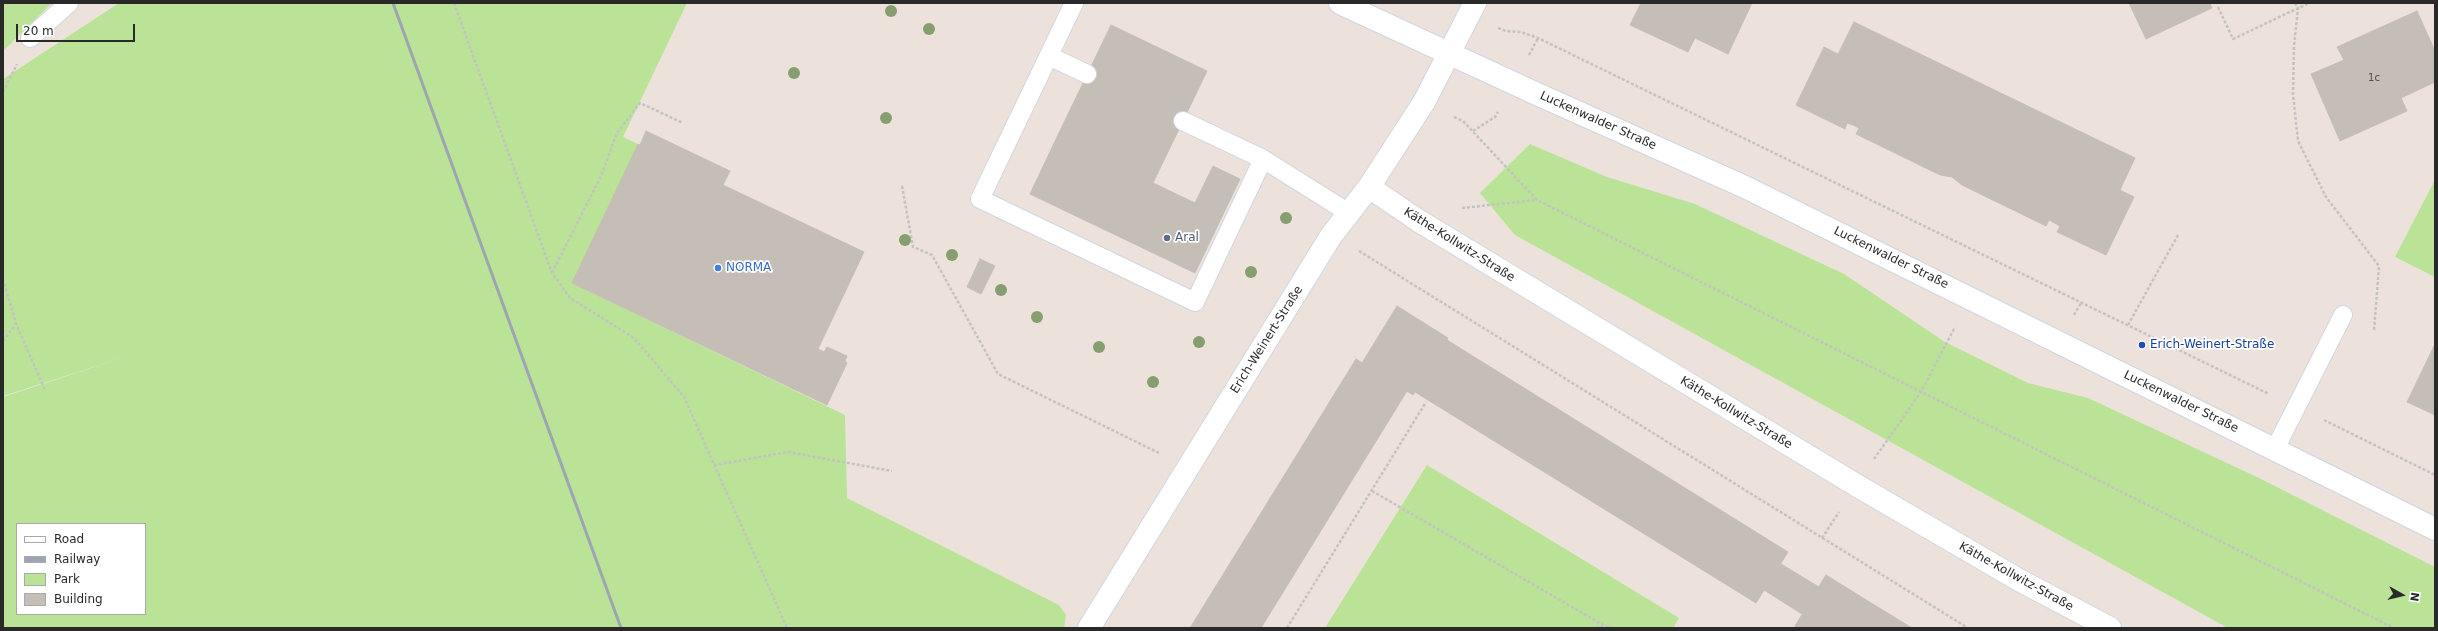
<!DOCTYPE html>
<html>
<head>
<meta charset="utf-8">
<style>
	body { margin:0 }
	#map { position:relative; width:2438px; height:631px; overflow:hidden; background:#ece2db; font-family:"DejaVu Sans",sans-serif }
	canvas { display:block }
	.frame { position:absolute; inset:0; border:4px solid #292929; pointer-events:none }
	.legend { position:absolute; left:16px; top:523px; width:130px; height:92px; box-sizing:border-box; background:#fff; border:1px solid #a9a9a9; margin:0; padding:5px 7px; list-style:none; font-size:12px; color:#292929 }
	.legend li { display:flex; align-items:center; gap:8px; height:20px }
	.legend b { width:20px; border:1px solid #a9a9a9 }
	.north { position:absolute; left:2382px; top:575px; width:40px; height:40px; -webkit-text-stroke:3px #fff; paint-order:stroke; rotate:98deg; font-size:11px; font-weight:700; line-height:16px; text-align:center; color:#292929 }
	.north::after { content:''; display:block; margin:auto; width:14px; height:18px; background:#292929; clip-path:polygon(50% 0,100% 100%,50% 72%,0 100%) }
	.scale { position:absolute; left:16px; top:24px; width:119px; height:18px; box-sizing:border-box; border:2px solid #292929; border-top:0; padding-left:5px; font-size:12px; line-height:14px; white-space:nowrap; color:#292929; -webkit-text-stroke:3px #fff; paint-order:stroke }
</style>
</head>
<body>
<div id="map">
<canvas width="2438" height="631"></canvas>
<div class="frame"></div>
<ul class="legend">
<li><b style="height:5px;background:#fff"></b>Road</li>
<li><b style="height:5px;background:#9ea4b4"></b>Railway</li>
<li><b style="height:11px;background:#bae397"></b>Park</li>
<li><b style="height:11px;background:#c4beb7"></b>Building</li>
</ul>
<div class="north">N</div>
<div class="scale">20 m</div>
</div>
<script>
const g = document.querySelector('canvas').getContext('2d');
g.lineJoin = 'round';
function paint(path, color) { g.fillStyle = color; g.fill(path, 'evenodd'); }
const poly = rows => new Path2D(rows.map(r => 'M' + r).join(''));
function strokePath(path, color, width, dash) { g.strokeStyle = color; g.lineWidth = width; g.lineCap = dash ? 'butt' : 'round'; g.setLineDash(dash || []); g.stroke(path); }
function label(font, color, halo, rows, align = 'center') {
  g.font = font + ' "DejaVu Sans",sans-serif'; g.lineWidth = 3.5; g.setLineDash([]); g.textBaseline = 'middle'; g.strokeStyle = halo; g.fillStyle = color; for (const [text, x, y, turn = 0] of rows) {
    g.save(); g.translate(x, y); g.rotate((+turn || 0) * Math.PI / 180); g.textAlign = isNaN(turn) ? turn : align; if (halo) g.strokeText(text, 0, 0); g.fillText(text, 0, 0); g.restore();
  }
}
const green = poly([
	[3,3,52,3,3,51],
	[119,3,687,3,623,137,638,144,572,283,845,415,847,498,1059,605,1066,615,1064,628,3,628,3,397,134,354,3,396,3,79],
	[17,524,145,524,145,614,17,614],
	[1530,144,1607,177,1695,204,1844,274,1945,342,2028,383,2088,398,2259,478,2435,567,2435,628,2228,628,1515,235,1480,193],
	[2435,180,2435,277,2395,257],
	[1427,465,1679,618,1673,628,1325,628]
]);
const building = poly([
	[1641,3,1752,3,1728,54,1695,38,1688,52,1630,25,1641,3],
	[2129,3,2210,3,2212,8,2146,39,2129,3],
	[2417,11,2435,51,2435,82,2401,98,2407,111,2340,141,2311,74,2344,60,2337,47,2417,11],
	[1854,22,2135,158,2120,190,2134,197,2106,255,2057,232,2060,226,2049,220,2046,226,1962,185,1952,177,1940,175,1856,134,1859,128,1853,125,1847,123,1845,129,1796,105,1824,47,1838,54,1854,22],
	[1111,25,1207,71,1153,183,1057,137,1111,25],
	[646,131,730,171,723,185,864,252,818,349,824,352,827,347,847,356,845,361,847,363,827,405,572,283,638,144,640,145,646,131],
	[1057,137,1195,203,1213,166,1240,179,1195,273,1030,194,1057,137],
	[980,259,995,266,981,294,967,287,980,259],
	[1397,306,1448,338,1447,340,1455,345,1788,552,1756,603,1415,392,1413,395,1362,363,1397,306],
	[2435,344,2435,415,2407,402,2435,344],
	[1356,359,1407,391,1261,628,1190,628,1356,359],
	[1781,564,1819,587,1802,614,1764,590,1781,564],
	[1826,575,1863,598,1912,628,1797,628,1795,626,1826,575]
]);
const path = poly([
	[454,3,552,273,570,298,634,338,684,397,787,628],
	[2295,3,2298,8,2294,46,2293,94,2298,141,2326,197,2379,266,2374,331],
	[2218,7,2233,39,2309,3],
	[1498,28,1506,31,1521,32,1538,38,2269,394],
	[1529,55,1538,38],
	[3,92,17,64],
	[1454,117,1463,121,1537,200,2394,628],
	[1473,131,1495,117,1498,112],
	[902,186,913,247,932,255,998,374,1159,453],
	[1462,208,1537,200],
	[1359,251,1968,628],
	[552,273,601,176,617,133,640,103,683,123],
	[3,279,16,324,45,390],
	[2074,315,2081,303],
	[2128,325,2178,235],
	[3,341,16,324],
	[2324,420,2435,475],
	[1874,459,1921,392,1955,327],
	[714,465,788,452,892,471],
	[1372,491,1605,626,1613,628],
	[1822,538,1839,512],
	[1287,628,1426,402],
	[1591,628,1605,626]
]);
const lane = poly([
	[1074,3,980,199,1195,302,1263,159],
	[30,38,69,3],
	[1049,56,1087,74],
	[1183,121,1263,159,1349,213],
	[2275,449,2343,315]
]);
const street = poly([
	[1369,187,1419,221,1856,485,2019,580,2110,628],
	[1089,628,1331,236,1369,187,1424,102,1475,3]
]);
const secondary = poly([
	[1340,3,1537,94,1745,187,2435,529]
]);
const rail = poly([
	[393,3,621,628]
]);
const trees = [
	[891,11],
	[929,29],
	[794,73],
	[886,118],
	[1286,218],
	[905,240],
	[952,255],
	[1251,272],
	[1001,290],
	[1037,317],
	[1199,342],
	[1099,347],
	[1153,382]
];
const markers = [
	[1167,238,4,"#5c6f8a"],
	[718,268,4,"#3f7fe0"],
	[2142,345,4,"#1a4fb4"]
];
const numberNames = [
	["1c",2374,78]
];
const streetNames = [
	["Luckenwalder Straße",1598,121,24],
	["Käthe-Kollwitz-Straße",1459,245,32],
	["Luckenwalder Straße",1891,258,26],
	["Erich-Weinert-Straße",1267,340,-58],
	["Luckenwalder Straße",2181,402,26],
	["Käthe-Kollwitz-Straße",1736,413,31],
	["Käthe-Kollwitz-Straße",2016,577,29]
];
const serviceNames = [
	["Aral",1175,238]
];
const shopNames = [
	["NORMA",726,268]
];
const transitNames = [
	["Erich-Weinert-Straße",2150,345]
];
paint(green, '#bae397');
paint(building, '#c4beb7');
strokePath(building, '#c7beb5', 1);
strokePath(lane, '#d0d6e2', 20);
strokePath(street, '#d0d6e2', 24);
strokePath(secondary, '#d0d6e2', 24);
strokePath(path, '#c3c3c3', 2.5, [3, 2]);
strokePath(lane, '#fff', 18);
strokePath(street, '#fff', 22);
strokePath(secondary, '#fff', 22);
strokePath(rail, '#9ea4b4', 3);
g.fillStyle = '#869e70';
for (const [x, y] of trees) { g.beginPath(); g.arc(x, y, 6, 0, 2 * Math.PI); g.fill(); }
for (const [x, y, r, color] of markers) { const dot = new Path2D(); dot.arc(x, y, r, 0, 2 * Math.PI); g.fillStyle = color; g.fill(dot); strokePath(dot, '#fff', 1.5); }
label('10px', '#504e4c', null, numberNames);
label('12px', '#292929', '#fff', streetNames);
label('12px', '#4e5e75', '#fff', serviceNames, 'left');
label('12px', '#366cbe', '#fff', shopNames, 'left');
label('12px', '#164399', '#fff', transitNames, 'left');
</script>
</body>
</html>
